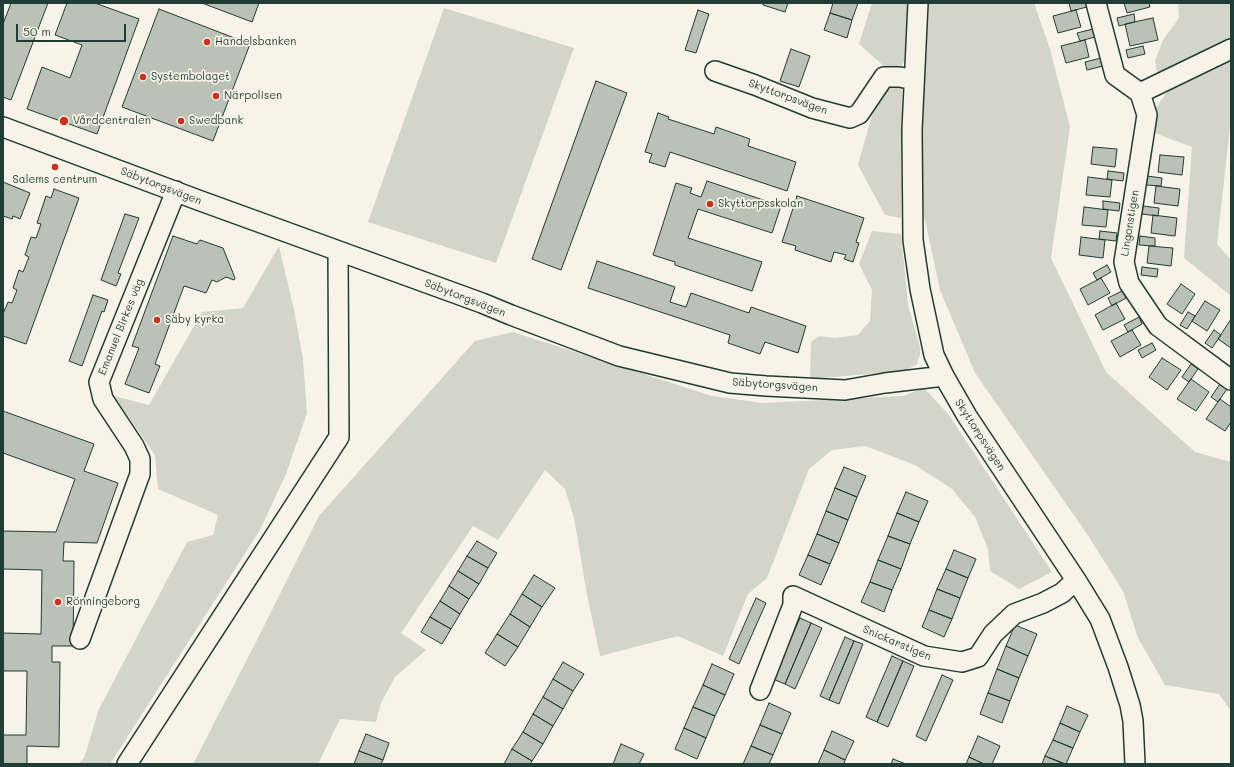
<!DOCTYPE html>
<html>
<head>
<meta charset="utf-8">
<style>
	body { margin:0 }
	#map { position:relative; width:1234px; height:767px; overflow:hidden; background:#f7f3e8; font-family:Mali,sans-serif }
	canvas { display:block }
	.frame { position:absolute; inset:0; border:4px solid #1f3d34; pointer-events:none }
	.scale { position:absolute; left:16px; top:24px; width:110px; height:18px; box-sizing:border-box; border:2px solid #1f3d34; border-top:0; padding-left:5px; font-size:12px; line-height:14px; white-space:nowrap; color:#1f3d34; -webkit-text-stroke:3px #f7f3e8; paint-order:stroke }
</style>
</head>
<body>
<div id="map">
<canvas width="1234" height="767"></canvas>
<div class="frame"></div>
<div class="scale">50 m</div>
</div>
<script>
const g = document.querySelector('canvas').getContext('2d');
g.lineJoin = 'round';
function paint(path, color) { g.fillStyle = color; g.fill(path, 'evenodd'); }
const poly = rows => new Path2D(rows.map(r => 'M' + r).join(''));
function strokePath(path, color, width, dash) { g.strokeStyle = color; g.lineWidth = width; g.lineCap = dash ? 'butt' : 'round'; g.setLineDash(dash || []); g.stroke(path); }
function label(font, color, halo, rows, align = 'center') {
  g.font = font + ' Mali,sans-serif'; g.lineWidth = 3.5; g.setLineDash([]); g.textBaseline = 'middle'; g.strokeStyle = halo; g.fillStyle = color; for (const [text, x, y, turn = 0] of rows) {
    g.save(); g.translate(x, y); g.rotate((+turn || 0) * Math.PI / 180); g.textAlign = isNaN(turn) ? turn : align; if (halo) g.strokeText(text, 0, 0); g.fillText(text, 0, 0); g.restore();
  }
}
const green = poly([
	[872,3,909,3,904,62,900,68,886,68,859,44],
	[928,3,1034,3,1050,49,1070,127,1051,258,1106,372,1195,452,1231,462,1231,711,1219,694,1165,685,1138,638,1123,591,1087,534,975,373,940,290,920,197,919,123],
	[1178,3,1231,3,1231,39,1158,77,1155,61,1163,40,1179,18],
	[444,8,574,48,496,263,368,222],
	[1231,60,1231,118,1217,244,1231,260,1231,296,1184,258,1192,147,1150,131,1155,109,1167,92],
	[894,82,902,87,901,218,885,215,858,165,878,94],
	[872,231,901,234,908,305,920,347,920,355,917,364,905,371,810,379,811,342,819,336,835,338,858,335,870,321,872,290,859,264],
	[279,246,294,310,303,359,307,413,286,474,260,530,110,764,78,764,84,758,99,709,187,542,213,535,218,515,158,489,155,455,114,396,149,405,202,312,243,308],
	[513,332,712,396,763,403,903,396,924,388,949,415,1052,572,1019,589,990,571,988,549,975,517,952,489,915,465,865,446,832,450,809,469,767,578,748,594,723,656,678,636,600,656,587,595,574,518,565,489,545,470,498,540,473,526,401,633,426,650,395,677,381,703,376,722,340,719,318,764,193,764,254,646,319,516,475,341]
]);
const building = poly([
	[11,3,48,3,11,100,3,97,3,24,11,3],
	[67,3,95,3,139,19,97,134,27,109,42,67,70,78,82,45,55,35,67,3],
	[202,3,259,3,252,22,202,3],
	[763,3,788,3,785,12,763,5,763,3],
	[833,3,858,3,852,20,830,13,833,3],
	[1069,3,1086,3,1087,7,1071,11,1069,3],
	[1124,3,1149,3,1150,7,1127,13,1124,3],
	[159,9,250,44,213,141,122,107,159,9],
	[698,10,709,14,696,53,685,50,698,10],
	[1076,10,1081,27,1058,33,1053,16,1076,10],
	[830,13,852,20,847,38,824,30,830,13],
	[1134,14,1135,22,1119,26,1117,18,1134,14],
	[1153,18,1158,40,1130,46,1125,24,1153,18],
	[1093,29,1095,37,1080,41,1077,33,1093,29],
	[1085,40,1089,57,1066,63,1061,46,1085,40],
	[1143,46,1145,54,1128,58,1126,50,1143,46],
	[791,49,810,56,799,87,780,81,791,49],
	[1101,58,1103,66,1087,70,1085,62,1101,58],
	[596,81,627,93,561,270,532,259,596,81],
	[658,113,669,117,668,119,714,134,716,127,750,139,748,146,796,162,787,191,670,152,665,167,649,162,652,154,645,152,658,113],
	[1093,147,1117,149,1115,167,1091,164,1093,147],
	[1160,155,1184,157,1182,175,1158,172,1160,155],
	[1108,171,1124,173,1123,181,1107,179,1108,171],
	[1147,176,1162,178,1161,186,1146,185,1147,176],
	[1088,177,1112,180,1110,197,1086,195,1088,177],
	[707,181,781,206,772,233,698,209,688,238,762,262,752,291,675,265,675,262,653,255,676,183,692,188,690,193,701,197,707,181],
	[3,182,30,193,20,219,13,216,12,219,3,216,3,182],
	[1156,186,1180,189,1178,206,1154,203,1156,186],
	[54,189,79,198,26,344,3,336,3,314,8,302,12,303,17,290,13,288,19,270,23,272,29,257,25,255,31,237,36,238,41,224,37,223,46,196,51,198,54,189],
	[797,196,864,218,856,242,859,243,853,262,844,259,846,255,834,252,831,262,795,250,796,246,782,242,797,196],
	[1103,201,1120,203,1119,211,1103,209,1103,201],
	[1143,206,1159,208,1158,216,1142,214,1143,206],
	[1084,207,1108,210,1106,227,1082,225,1084,207],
	[125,214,139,218,118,273,121,274,116,286,101,280,125,214],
	[1153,215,1177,218,1175,236,1151,233,1153,215],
	[1100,231,1117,233,1116,241,1099,239,1100,231],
	[173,236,197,244,200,240,223,248,235,278,234,280,226,277,217,282,212,280,206,293,184,286,155,364,160,366,149,393,125,384,139,348,132,346,173,236],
	[1140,236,1155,238,1155,246,1139,245,1140,236],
	[1081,237,1105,240,1103,258,1079,255,1081,237],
	[1149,246,1173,248,1171,266,1147,263,1149,246],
	[597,261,675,287,670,302,686,307,691,293,749,313,751,307,806,326,798,353,765,342,760,354,728,343,730,335,588,288,597,261],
	[1107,265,1111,272,1097,280,1093,273,1107,265],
	[1142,267,1158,269,1157,277,1141,275,1142,267],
	[1101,278,1110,293,1088,305,1080,289,1101,278],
	[1181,284,1195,294,1182,314,1167,304,1181,284],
	[1122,291,1126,298,1112,306,1108,298,1122,291],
	[93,295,108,300,104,312,102,311,82,366,69,361,93,295],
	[1205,301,1220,310,1207,331,1192,321,1205,301],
	[1116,303,1125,319,1103,330,1095,315,1116,303],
	[1188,312,1195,316,1187,329,1180,325,1188,312],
	[1139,317,1142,324,1128,332,1124,325,1139,317],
	[1231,319,1231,348,1218,339,1231,319],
	[1132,330,1141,345,1120,357,1111,341,1132,330],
	[1214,330,1221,335,1212,348,1205,343,1214,330],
	[1152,343,1156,350,1142,358,1138,350,1152,343],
	[1162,358,1181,370,1167,390,1149,377,1162,358],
	[1191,364,1198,369,1189,382,1182,377,1191,364],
	[1191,379,1209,392,1196,411,1177,399,1191,379],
	[1220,384,1227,389,1218,402,1211,397,1220,384],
	[1220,399,1231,407,1231,422,1225,431,1206,419,1220,399],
	[3,411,94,444,84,471,118,483,97,543,64,542,63,561,74,561,73,646,52,646,52,662,60,662,59,747,27,746,27,764,3,764,3,735,26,735,27,671,3,671,3,633,41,634,42,570,3,569,3,531,56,532,75,479,3,453,3,411],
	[844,467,866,476,857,497,835,488,844,467],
	[835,488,857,497,848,520,826,511,835,488],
	[906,492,928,501,919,522,897,513,906,492],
	[826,511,848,520,839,543,817,534,826,511],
	[897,513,919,522,910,544,888,536,897,513],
	[817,534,839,543,830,564,808,555,817,534],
	[888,536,910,544,901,569,878,560,888,536],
	[477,541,497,553,488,568,467,556,477,541],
	[954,550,976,559,968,578,946,569,954,550],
	[808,555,830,564,821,585,799,575,808,555],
	[467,556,488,568,479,584,458,571,467,556],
	[878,560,901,569,892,590,870,582,878,560],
	[946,569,968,578,960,598,937,589,946,569],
	[458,571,479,584,469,599,449,586,458,571],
	[534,575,555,588,542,607,522,594,534,575],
	[870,582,892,590,884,612,861,602,870,582],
	[449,586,469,599,460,614,440,601,449,586],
	[937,589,960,598,952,619,929,610,937,589],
	[522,594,542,607,530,627,510,614,522,594],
	[756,598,766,603,739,664,729,659,756,598],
	[440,601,460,614,451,629,430,617,440,601],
	[929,610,952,619,944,637,922,627,929,610],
	[510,614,530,627,518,647,497,634,510,614],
	[430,617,451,629,442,644,421,632,430,617],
	[800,618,811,623,785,684,773,679,800,618],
	[811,623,822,628,795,689,785,684,811,623],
	[1015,625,1037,634,1028,656,1006,646,1015,625],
	[497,634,518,647,505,666,485,653,497,634],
	[845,637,854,641,829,700,820,696,845,637],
	[854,641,863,644,839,704,829,700,854,641],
	[1006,646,1028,656,1019,678,997,669,1006,646],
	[892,656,903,661,877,722,866,717,892,656],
	[903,661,914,666,888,727,877,722,903,661],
	[563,662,584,674,573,691,553,679,563,662],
	[712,664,734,674,725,695,703,685,712,664],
	[997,669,1019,678,1010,701,988,693,997,669],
	[942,675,953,680,926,741,916,736,942,675],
	[553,679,573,691,563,709,543,697,553,679],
	[703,685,725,695,715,716,693,707,703,685],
	[988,693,1010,701,1002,723,980,714,988,693],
	[543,697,563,709,553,726,533,714,543,697],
	[769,703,791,713,782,734,760,725,769,703],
	[1067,706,1088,715,1080,732,1060,723,1067,706],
	[693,707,715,716,706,738,684,728,693,707],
	[533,714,553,726,543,744,523,732,533,714],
	[1060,723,1080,732,1073,748,1053,740,1060,723],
	[760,725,782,734,773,755,751,746,760,725],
	[684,728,706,738,697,759,675,749,684,728],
	[832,731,854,741,845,760,824,750,832,731],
	[523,732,543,744,532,761,512,749,523,732],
	[366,734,389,743,383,760,359,751,366,734],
	[978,736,1000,746,992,764,984,764,969,757,978,736],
	[1053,740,1073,748,1066,764,1045,756,1053,740],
	[621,744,644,754,639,764,613,764,621,744],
	[751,746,773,755,769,764,743,764,751,746],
	[512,749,532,761,530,764,504,764,512,749],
	[824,750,845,760,844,764,818,764,824,750],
	[359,751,383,760,381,764,354,764,359,751],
	[1045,756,1064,764,1042,764,1045,756],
	[969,757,984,764,966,764,969,757],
	[893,759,906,764,891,764,893,759]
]);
const minor = poly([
	[918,3,912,130,913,240,920,289,934,355,944,376,967,416,1076,580,1100,619,1118,667,1130,705,1133,721,1135,764],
	[1096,3,1115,75,1140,93],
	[1231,49,1140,93,1147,115,1124,262,1129,283,1158,326,1231,380],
	[715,71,755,85,812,108,850,118,859,114,884,77,900,77,914,80],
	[3,127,198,200,482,303,511,315,619,356,730,383,766,386,845,390,885,383,944,376],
	[80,639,140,474,140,459,134,446,103,399,99,382,176,191],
	[760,690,793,605,793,596,924,656,962,662,978,657,993,634,1014,614,1043,603,1062,593,1076,580],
	[127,764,339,437,338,251]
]);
const markers = [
	[207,42,4,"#c8321e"],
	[143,77,4,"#c8321e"],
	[216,96,4,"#c8321e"],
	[64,121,5,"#c8321e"],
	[181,121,4,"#c8321e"],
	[55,167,4,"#c8321e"],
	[710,204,4,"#c8321e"],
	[157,320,4,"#c8321e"],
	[58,602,4,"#c8321e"]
];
const poiNames = [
	["Handelsbanken",215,42],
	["Systembolaget",151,77],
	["Närpolisen",224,96],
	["Vårdcentralen",73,121],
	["Swedbank",189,121],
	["Salems centrum",55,180,"center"],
	["Skyttorpsskolan",718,204],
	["Säby kyrka",165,320],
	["Rönningeborg",66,602]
];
const streetNames = [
	["Skyttorpsvägen",788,97,20],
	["Säbytorgsvägen",161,186,21],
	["Lingonstigen",1130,223,-81],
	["Säbytorgsvägen",465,298,21],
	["Emanuel Birkes väg",121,327,-68],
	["Säbytorgsvägen",775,385,4],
	["Skyttorpsvägen",980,435,57],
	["Snickarstigen",897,643,23]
];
paint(green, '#d3d5ca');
paint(building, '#bbc1b6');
strokePath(building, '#1f3d34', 1);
strokePath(minor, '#1f3d34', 22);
strokePath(minor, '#f7f3e8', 19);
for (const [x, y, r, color] of markers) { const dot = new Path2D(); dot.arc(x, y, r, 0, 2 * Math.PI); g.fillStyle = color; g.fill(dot); strokePath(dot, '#f7f3e8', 1.5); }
label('11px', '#1f3d34', '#f7f3e8', poiNames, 'left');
label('11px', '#1f3d34', '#f7f3e8', streetNames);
</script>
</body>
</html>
